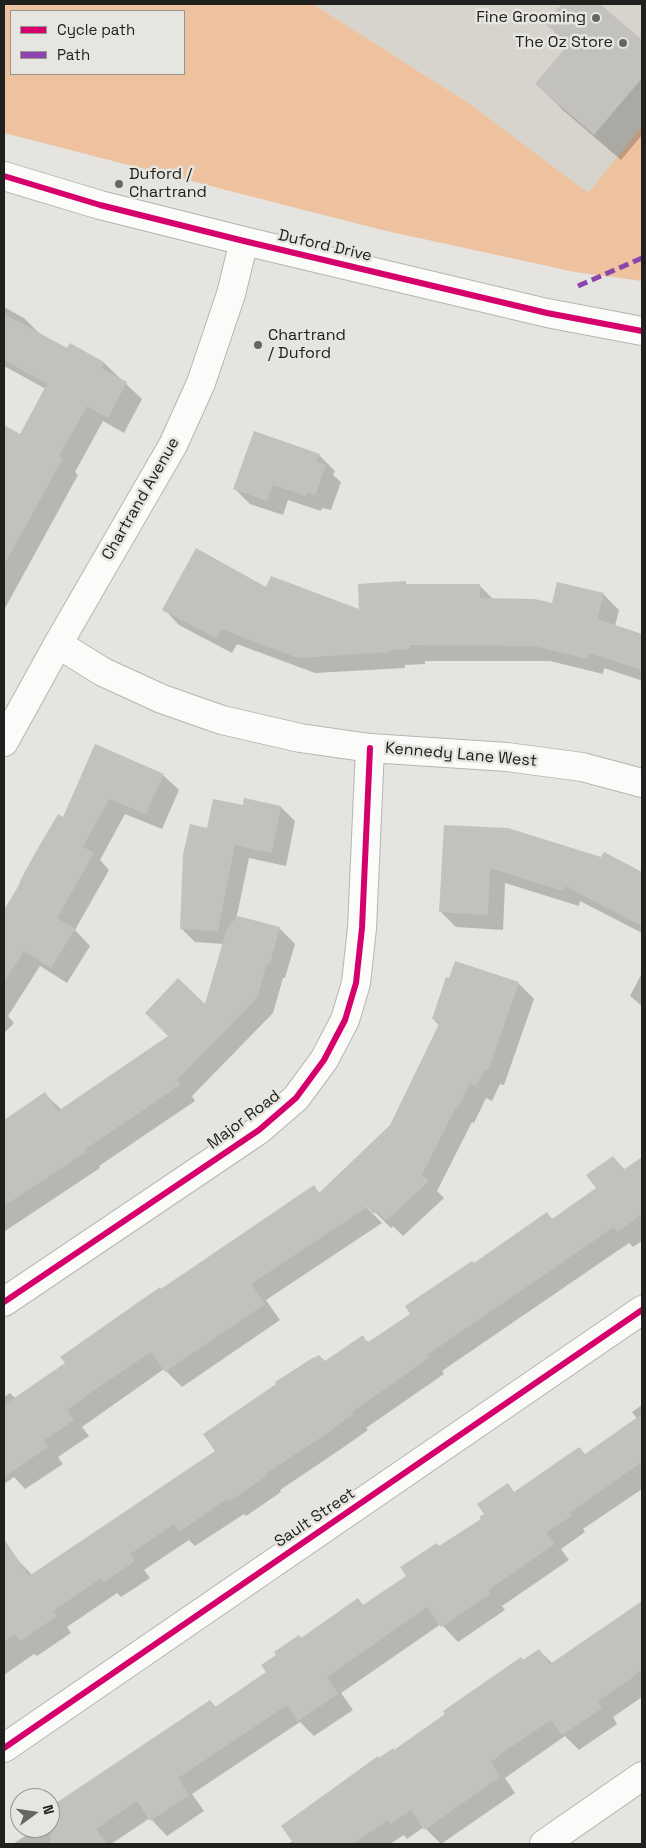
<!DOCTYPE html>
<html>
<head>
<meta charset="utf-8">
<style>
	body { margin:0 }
	#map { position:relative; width:646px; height:1848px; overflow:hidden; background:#e5e4e0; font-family:"Space Grotesk",sans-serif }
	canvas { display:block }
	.frame { position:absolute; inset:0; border:5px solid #20201e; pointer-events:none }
	.legend { position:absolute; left:10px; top:10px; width:175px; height:65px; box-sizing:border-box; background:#e6e5df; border:1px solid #979692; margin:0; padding:6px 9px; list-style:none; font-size:15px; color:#20201e }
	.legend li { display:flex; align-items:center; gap:10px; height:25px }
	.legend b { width:25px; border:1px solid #979692 }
	.north { position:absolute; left:10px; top:1788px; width:50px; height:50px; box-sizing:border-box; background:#e6e5df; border:1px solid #979692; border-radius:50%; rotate:76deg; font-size:14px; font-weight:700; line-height:20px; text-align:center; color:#20201e }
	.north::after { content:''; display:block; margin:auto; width:18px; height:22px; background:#656562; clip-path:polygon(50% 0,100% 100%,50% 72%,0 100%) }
</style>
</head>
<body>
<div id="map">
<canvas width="646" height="1848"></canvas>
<div class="frame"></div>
<ul class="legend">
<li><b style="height:6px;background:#d6006c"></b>Cycle path</li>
<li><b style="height:6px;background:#8e44ad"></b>Path</li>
</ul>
<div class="north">N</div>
</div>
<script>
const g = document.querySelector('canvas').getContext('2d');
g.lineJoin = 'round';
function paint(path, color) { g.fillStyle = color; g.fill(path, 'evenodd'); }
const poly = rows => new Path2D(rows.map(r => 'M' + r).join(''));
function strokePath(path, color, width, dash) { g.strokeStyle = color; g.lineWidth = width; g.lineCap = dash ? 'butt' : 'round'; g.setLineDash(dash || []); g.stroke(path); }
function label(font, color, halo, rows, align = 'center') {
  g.font = font + ' "Space Grotesk",sans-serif'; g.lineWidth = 5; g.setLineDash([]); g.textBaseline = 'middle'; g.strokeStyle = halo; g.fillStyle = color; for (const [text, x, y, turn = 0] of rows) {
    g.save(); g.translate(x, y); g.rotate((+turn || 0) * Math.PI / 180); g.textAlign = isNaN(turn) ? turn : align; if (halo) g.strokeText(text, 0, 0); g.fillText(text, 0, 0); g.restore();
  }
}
const built = poly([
	[313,4,642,4,642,126,588,194,470,104]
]);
const green = poly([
	[4,4,313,4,470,104,588,193,642,126,642,281,575,272,382,230,4,133],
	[11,11,184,11,184,74,11,74]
]);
const shadow = poly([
	[564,4,598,4,642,42,642,135,621,160,563,110,537,84,569,46,547,24],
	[4,307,24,318,40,334,68,350,70,345,104,363,142,399,124,433,103,421,75,472,78,475,4,610,4,465,7,460,4,458,4,426,20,435,46,389,4,366],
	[319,455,335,471,333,475,341,482,331,510,322,508,321,511,288,500,283,515,250,504,235,489],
	[405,583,407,585,479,585,494,600,553,604,603,594,619,610,615,626,642,635,642,682,640,680,604,668,603,674,550,661,425,661,425,664,405,665,405,668,315,673,237,644,232,653,179,625,164,609,267,589,360,611],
	[163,775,179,790,162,829,125,814,100,860,109,870,75,930,90,946,67,983,40,966,8,1016,14,1023,4,1033,4,913,64,819],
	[244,806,281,807,295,821,286,866,249,858,236,920,279,928,295,944,285,978,283,978,273,1013,192,1096,195,1101,99,1166,100,1168,5,1231,4,1146,22,1134,45,1094,62,1110,170,1036,206,1007,224,944,195,942,181,928,208,829],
	[445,826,638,871,642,876,642,933,580,901,579,906,505,883,503,930,456,927,441,912],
	[642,973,642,1006,630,996],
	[518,983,534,999,504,1085,500,1084,492,1101,486,1098,474,1123,472,1122,437,1191,444,1198,403,1236,393,1226,391,1228,364,1201,362,1203,382,1223,266,1300,280,1320,182,1387,164,1369,82,1427,89,1436,58,1457,63,1464,25,1489,14,1477,4,1484,4,1397,10,1393,16,1399,67,1364,161,1290,313,1187,320,1193,391,1126,440,1026,433,1019],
	[613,1157,625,1170,642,1158,642,1241,633,1247,629,1243,442,1371,444,1374,366,1428,368,1430,341,1449,280,1490,281,1492,246,1516,244,1514,195,1546,189,1540,144,1570,150,1578,121,1597,117,1593,67,1627,71,1633,37,1656,34,1654,4,1675,4,1566,16,1558,32,1575,217,1452,325,1362,362,1337,369,1343,412,1315,474,1264,547,1214,553,1220,598,1189],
	[642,1405,642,1489,583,1529,585,1532,561,1549,569,1560,502,1606,505,1610,458,1642,441,1624,341,1693,353,1710,314,1736,300,1722,192,1794,204,1811,167,1836,150,1818,111,1844,13,1844,37,1828,50,1828,50,1809,210,1701,216,1707,267,1673,301,1640,358,1599,364,1606,408,1576,440,1547,482,1519,507,1485,515,1493,586,1455,637,1419,632,1412],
	[642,1602,642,1697,613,1717,617,1724,579,1750,565,1736,505,1778,515,1793,441,1844,424,1827,407,1839,404,1835,390,1844,289,1844,379,1760,394,1751,539,1650,553,1664]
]);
const building = poly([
	[562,4,600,4,642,40,642,78,594,135,535,84,568,45,545,23],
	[4,314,67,348,70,343,104,362,101,368,127,382,108,418,87,406,59,456,63,458,4,565,4,425,20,434,47,384,4,360],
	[254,431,320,454,317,462,326,465,315,495,307,493,306,496,273,485,267,501,233,489],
	[196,548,266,587,271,576,359,609,358,584,406,581,406,584,480,584,480,598,535,599,552,603,557,582,604,593,597,619,642,634,642,670,589,653,587,659,534,646,409,645,410,649,390,650,390,652,298,658,221,629,216,638,162,610],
	[95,744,164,774,146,814,109,799,83,847,94,853,57,918,75,929,51,968,24,951,4,982,4,910,20,883,19,883,34,855,58,814,63,817],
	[244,798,281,806,272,853,235,845,218,931,180,929,183,855,190,824,207,828,213,799,243,805],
	[444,825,508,828,601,857,604,852,642,872,642,926,565,886,563,891,490,868,488,915,439,912],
	[238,916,280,927,270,963,267,963,257,998,177,1080,180,1085,84,1150,86,1152,4,1206,4,1120,45,1092,58,1111,168,1036,145,1013,178,978,205,1004,227,928],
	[455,961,519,982,488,1071,485,1069,476,1086,470,1083,458,1108,456,1107,422,1175,429,1181,386,1221,377,1211,374,1214,367,1207,251,1284,265,1304,165,1372,151,1352,93,1391,67,1410,74,1420,43,1441,48,1447,4,1477,4,1405,65,1363,60,1357,160,1287,161,1289,314,1185,319,1193,390,1125,440,1022,432,1019,446,977,449,978],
	[613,1156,623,1170,642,1157,642,1214,617,1232,614,1227,427,1355,429,1358,352,1412,353,1414,326,1434,265,1474,266,1476,229,1502,227,1499,179,1532,174,1524,130,1554,135,1561,104,1582,101,1578,53,1611,57,1616,20,1641,15,1634,4,1641,4,1539,29,1576,215,1451,203,1434,276,1384,275,1382,314,1357,314,1358,319,1355,325,1361,363,1335,367,1343,410,1314,405,1306,472,1261,474,1263,547,1212,552,1219,596,1188,586,1175],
	[642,1414,642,1462,569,1513,571,1516,546,1533,555,1544,488,1590,490,1594,441,1627,427,1607,327,1677,338,1694,298,1721,287,1705,178,1778,189,1795,150,1821,137,1801,96,1829,107,1844,50,1844,50,1807,210,1700,215,1707,266,1672,261,1665,276,1655,274,1652,299,1635,301,1638,358,1598,363,1605,406,1576,400,1567,437,1543,439,1546,481,1519,479,1517,484,1514,477,1504,508,1483,514,1492,579,1447,585,1454],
	[642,1601,642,1669,632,1677,632,1678,598,1701,602,1708,562,1735,551,1720,502,1753,491,1762,500,1777,424,1830,411,1810,391,1824,388,1820,353,1844,294,1844,281,1826,378,1756,379,1758,393,1748,394,1750,445,1714,443,1711,521,1657,523,1660,539,1649,550,1664]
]);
const minor = poly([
	[4,176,100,205,244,241,547,313,642,331],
	[58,644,103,672,162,699,222,720,300,738,370,748,507,757,582,767,642,783],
	[4,742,58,644,173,445,201,383,231,294,244,241],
	[4,1302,259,1130,296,1098,324,1060,345,1020,356,983,362,928,370,748],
	[4,1748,642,1310],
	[544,1844,642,1776]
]);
const quiet = poly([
	[578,286,642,258]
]);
const cycleway = poly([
	[4,176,100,205,244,241,547,313,642,331],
	[4,1302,259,1130,296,1098,324,1060,345,1020,356,983,362,928,370,748],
	[4,1748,642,1310]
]);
const markers = [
	[596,18,5,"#656562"],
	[623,43,5,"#656562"],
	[119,184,5,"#656562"],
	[258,345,5,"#656562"]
];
const poiNames = [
	["Fine Grooming",586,18],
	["The Oz Store",613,43],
	["Duford /",129,175,"left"],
	["Chartrand",129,193,"left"],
	["Chartrand",268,336,"left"],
	["/ Duford",268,354,"left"]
];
const streetNames = [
	["Duford Drive",325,246,13],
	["Chartrand Avenue",141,499,-60],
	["Kennedy Lane West",461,755,5],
	["Major Road",244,1120,-37],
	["Sault Street",315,1518,-34]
];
paint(built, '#d6d4cc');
paint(green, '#eec29f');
paint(shadow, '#0003');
paint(building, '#c2c1be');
strokePath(minor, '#b6b5b2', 30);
strokePath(minor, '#fbfbfa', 28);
strokePath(quiet, '#8e44ad', 5, [10, 5]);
strokePath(cycleway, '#d6006c', 6);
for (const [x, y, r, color] of markers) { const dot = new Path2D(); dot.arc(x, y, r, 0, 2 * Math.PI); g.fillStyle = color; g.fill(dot); strokePath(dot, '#e6e5df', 2); }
label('16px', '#20201e', '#e6e5df', poiNames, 'right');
label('16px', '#20201e', '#e6e5df', streetNames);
</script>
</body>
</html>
